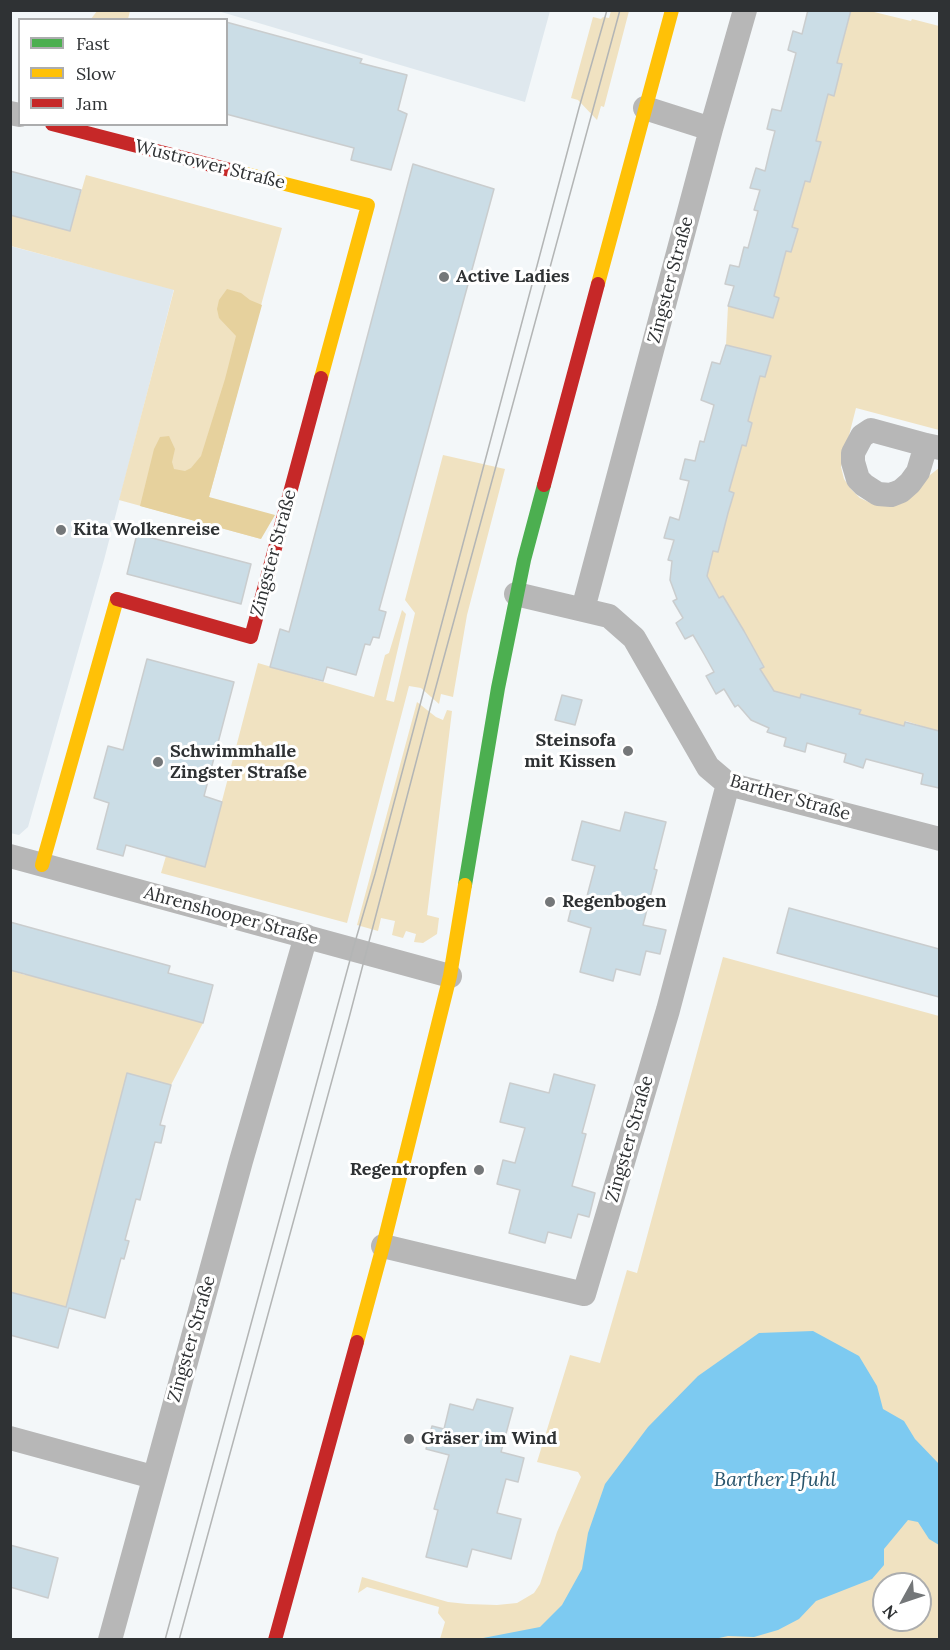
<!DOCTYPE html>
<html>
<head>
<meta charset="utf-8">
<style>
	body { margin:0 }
	#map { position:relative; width:950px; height:1650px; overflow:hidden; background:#f3f7f9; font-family:Lora,serif }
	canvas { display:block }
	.frame { position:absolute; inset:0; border:12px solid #2f3234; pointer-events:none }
	.legend { position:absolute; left:18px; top:18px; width:210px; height:108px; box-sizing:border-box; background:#fff; border:2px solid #acadae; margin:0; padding:8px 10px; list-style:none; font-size:18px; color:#2f3234 }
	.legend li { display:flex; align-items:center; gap:12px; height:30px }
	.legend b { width:30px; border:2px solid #acadae }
	.north { position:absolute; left:872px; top:1572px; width:60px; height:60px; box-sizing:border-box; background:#fff; border:2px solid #acadae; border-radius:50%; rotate:230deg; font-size:16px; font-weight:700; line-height:24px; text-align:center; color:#2f3234 }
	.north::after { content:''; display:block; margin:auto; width:21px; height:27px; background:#747779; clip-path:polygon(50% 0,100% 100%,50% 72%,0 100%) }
</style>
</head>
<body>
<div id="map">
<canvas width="950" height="1650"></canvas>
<div class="frame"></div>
<ul class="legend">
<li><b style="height:8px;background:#4caf50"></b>Fast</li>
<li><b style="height:8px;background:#ffc107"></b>Slow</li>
<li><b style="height:8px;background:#c62828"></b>Jam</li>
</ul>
<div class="north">N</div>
</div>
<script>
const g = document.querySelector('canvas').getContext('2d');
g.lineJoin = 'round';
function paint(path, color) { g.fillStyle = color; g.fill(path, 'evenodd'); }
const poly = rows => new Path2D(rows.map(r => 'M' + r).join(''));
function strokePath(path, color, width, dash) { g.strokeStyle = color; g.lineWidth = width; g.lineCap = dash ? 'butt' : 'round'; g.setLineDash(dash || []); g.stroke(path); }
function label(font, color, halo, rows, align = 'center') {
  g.font = font + ' Lora,serif'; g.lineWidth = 6; g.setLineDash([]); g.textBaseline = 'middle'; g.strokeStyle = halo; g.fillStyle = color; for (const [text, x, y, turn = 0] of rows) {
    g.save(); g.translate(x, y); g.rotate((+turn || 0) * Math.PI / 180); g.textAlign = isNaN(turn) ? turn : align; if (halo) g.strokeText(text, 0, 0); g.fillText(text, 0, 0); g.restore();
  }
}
const built = poly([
	[218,11,550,10,550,11,525,102],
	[10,246,174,289,104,560,28,827,19,835,10,833]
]);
const green = poly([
	[97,11,97,10,130,11,128,19,91,19],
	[611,11,629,11,604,107,601,106,597,120,578,100,571,98,593,17,601,19,603,17,609,18],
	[851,11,870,11,911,21,912,19,939,26,939,430,856,408,841,467,844,479,851,489,860,498,873,504,913,492,930,475,939,468,939,736,937,735,937,731,906,721,904,726,859,714,861,710,800,698,777,696,760,669,764,666,723,596,719,598,704,570,708,570,713,551,718,551,733,493,729,491,742,445,746,446,752,423,748,421,760,376,770,356,726,345,728,306,773,318,779,298,774,296,786,251,791,251,797,229,792,227,805,181,810,182,821,143,816,141,828,94,834,95,842,64,837,63],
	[86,175,282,228,209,497,261,539,119,500,174,290,11,246,10,215,70,231],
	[443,455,505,469,467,615,453,697,441,694,439,704,421,688,409,686,347,923,161,873,166,856,205,866,258,663,374,697,385,655,389,653,402,610,406,614,386,700,394,702,415,613,405,600],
	[417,702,436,717,443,720,447,710,452,711,427,915,439,918,437,934,423,943,414,942,416,934,406,931,403,938,392,935,395,921,381,918,378,931,357,925],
	[723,957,939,1016,939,1639,440,1639,445,1622,438,1613,439,1607,367,1587,358,1593,362,1577,448,1602,467,1604,497,1605,517,1603,534,1593,540,1584,557,1532,581,1477,578,1472,537,1462,570,1355,600,1363,627,1270,637,1273],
	[884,1584,920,1584,920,1620,884,1620],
	[10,970,25,975,26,972,44,979,203,1023,171,1085,127,1073,66,1307,11,1292]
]);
const forest = poly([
	[227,289,241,293,250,300,262,305,209,497,275,515,261,539,140,506,154,449,160,437,169,436,175,449,172,462,174,469,185,471,191,468,201,456,225,379,236,336,219,318,217,309,219,300]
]);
const water = poly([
	[813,1331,859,1356,877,1386,883,1409,904,1421,915,1439,939,1464,939,1545,929,1539,918,1522,908,1520,884,1549,884,1565,872,1579,816,1601,799,1619,778,1630,754,1637,728,1636,710,1640,478,1639,540,1627,562,1605,582,1569,588,1533,605,1484,648,1427,698,1376,759,1333]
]);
const building = poly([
	[808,10,851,10,837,63,842,64,834,96,828,94,816,141,821,142,810,182,805,181,792,227,798,229,791,252,786,251,774,296,779,298,773,318,728,306,734,286,725,284,730,265,739,267,744,247,748,248,758,211,754,210,760,190,750,188,756,168,765,171,770,150,775,131,767,129,772,109,781,111,796,53,788,50,793,31,802,34,808,10],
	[226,22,362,59,360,63,407,75,398,110,407,114,391,170,351,160,354,148,226,114,226,22],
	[413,164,494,189,379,610,386,612,379,638,373,637,370,645,365,644,356,675,327,667,323,681,270,667,280,629,289,632,413,164],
	[10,171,81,190,70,231,10,215,10,171],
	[726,345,771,356,765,377,760,376,748,421,752,423,746,446,742,445,729,491,734,493,728,513,718,552,713,551,707,576,719,598,723,596,744,631,764,667,760,669,774,691,800,698,801,694,861,710,859,714,904,726,905,722,939,731,939,788,921,784,923,774,866,759,863,768,844,762,846,754,807,743,805,752,784,746,786,738,767,732,769,728,751,720,738,705,735,707,724,689,716,694,706,676,714,672,704,654,693,635,685,639,676,623,683,618,673,601,677,599,670,580,672,561,668,560,674,540,664,538,670,517,679,520,689,481,680,479,685,459,695,461,700,441,704,442,714,405,701,400,712,362,720,364,726,345],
	[137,534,251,564,241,604,127,574,137,534],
	[147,659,234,682,204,796,222,802,205,867,126,845,123,856,97,849,109,803,94,798,108,746,123,750,147,659],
	[562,695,582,700,575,725,555,720,562,695],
	[625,812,666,822,654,869,657,870,643,925,666,930,660,954,646,951,640,975,616,969,613,981,580,972,591,928,568,921,574,897,586,900,595,866,572,860,582,821,620,831,625,812],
	[789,908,939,949,939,997,777,953,789,908],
	[10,922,170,966,168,973,213,985,203,1023,10,970,10,922],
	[127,1073,171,1085,160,1125,165,1126,161,1143,155,1142,140,1200,136,1199,125,1240,129,1241,124,1259,121,1258,105,1318,69,1308,58,1348,10,1335,10,1292,66,1307,127,1073],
	[554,1074,595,1085,582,1133,586,1134,572,1186,595,1193,589,1217,578,1214,571,1238,548,1232,545,1243,509,1233,520,1190,497,1184,503,1160,515,1163,525,1128,500,1122,510,1083,549,1093,554,1074],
	[477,1399,513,1408,501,1452,524,1458,518,1482,506,1479,497,1513,521,1519,511,1559,472,1549,467,1567,426,1557,438,1510,434,1509,449,1455,426,1449,432,1426,444,1429,450,1404,473,1410,477,1399],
	[10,1545,58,1558,48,1598,10,1587,10,1545]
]);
const street = poly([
	[645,108,711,129],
	[10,113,20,115],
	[926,445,918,472,910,483,901,491,891,495,878,494,864,485,858,479,853,462,853,453,862,436,871,430,926,445,940,448],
	[516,594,609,616,634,638,708,767,728,784,940,839],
	[583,609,711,129,745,10],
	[10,856,450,976],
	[383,1246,584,1294,668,1010,728,784],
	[10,1438,153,1477],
	[110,1640,241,1161,306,936]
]);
const fast = poly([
	[465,885,498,688,524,560,544,485]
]);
const slow = poly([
	[234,171,368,205,321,378],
	[598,284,672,10],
	[42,865,117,599],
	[357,1342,383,1246,450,976,465,885]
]);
const jam = poly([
	[52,124,234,171],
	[544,485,598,284],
	[117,599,251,637,321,378],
	[275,1640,357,1342]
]);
const tram = poly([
	[165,1640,353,949,375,874,579,108,607,10],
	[179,1640,349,1018,431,705,620,10]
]);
const markers = [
	[444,277,6,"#747779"],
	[61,530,6,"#747779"],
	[628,751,6,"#747779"],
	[158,762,6,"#747779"],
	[550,902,6,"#747779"],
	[479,1170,6,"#747779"],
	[409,1439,6,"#747779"]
];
const streetNames = [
	["Wustrower Straße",210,165,14],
	["Zingster Straße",671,280,-75],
	["Zingster Straße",274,553,-75],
	["Barther Straße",790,798,16],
	["Ahrenshooper Straße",231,916,15],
	["Zingster Straße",630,1139,-74],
	["Zingster Straße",192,1339,-74]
];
const poiNames = [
	["Active Ladies",456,277],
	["Kita Wolkenreise",73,530],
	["Steinsofa",616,741,"right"],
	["mit Kissen",616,762,"right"],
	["Schwimmhalle",170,752],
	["Zingster Straße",170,773],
	["Regenbogen",562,902],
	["Regentropfen",467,1170,"right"],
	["Gräser im Wind",421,1439]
];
const waterNames = [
	["Barther Pfuhl",775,1480]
];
paint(built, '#dfe8ee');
paint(green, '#f0e2c1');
paint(forest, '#e6d19d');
paint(water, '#7dcaf1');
paint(building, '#cbdde6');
strokePath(building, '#cacdce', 1.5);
strokePath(street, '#b7b7b7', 24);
strokePath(fast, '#4caf50', 14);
strokePath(slow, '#ffc107', 14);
strokePath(jam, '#c62828', 14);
strokePath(tram, '#b3b5b5', 1.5);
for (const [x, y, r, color] of markers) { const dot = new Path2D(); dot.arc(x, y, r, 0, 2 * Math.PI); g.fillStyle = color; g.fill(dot); strokePath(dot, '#fff', 2); }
label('18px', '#2f3234', '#fff', streetNames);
label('bold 18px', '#2f3234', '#fff', poiNames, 'left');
label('italic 20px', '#28546b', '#fff', waterNames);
</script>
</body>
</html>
